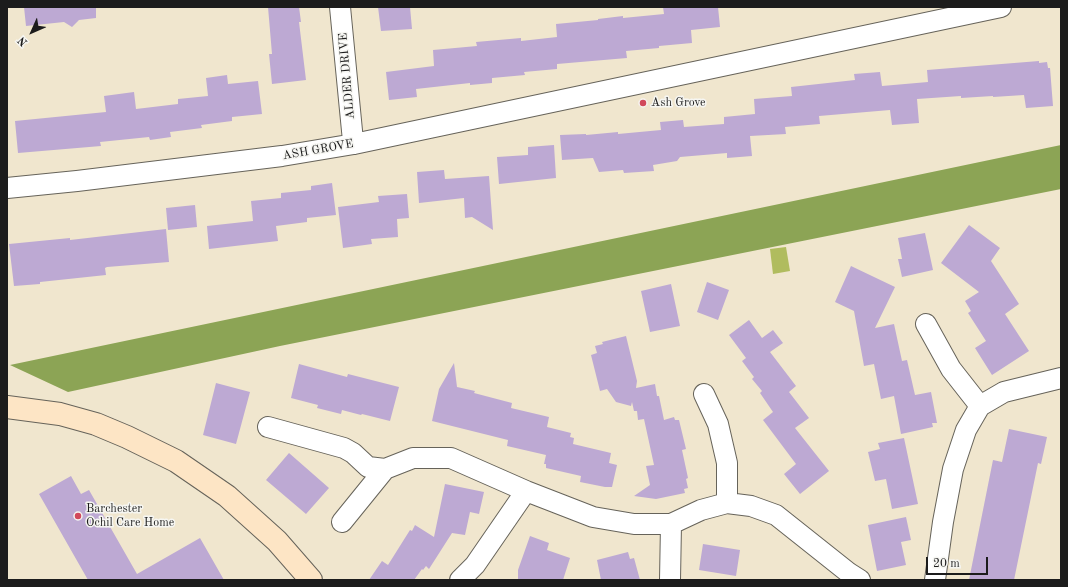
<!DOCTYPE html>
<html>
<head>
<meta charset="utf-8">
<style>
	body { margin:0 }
	#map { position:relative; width:1068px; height:587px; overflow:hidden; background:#f0e6ce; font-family:"Old Standard TT",serif }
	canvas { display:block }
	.frame { position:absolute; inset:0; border:8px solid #1c1c1c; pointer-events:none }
	.north { position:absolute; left:12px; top:12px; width:40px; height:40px; -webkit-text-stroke:3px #f6f6f2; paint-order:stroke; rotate:225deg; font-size:11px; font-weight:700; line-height:16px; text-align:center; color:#1c1c1c }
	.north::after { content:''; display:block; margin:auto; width:14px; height:18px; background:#1c1c1c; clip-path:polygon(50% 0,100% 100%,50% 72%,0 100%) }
	.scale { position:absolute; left:926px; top:557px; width:62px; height:18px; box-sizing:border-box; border:2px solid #1c1c1c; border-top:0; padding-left:5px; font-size:12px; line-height:14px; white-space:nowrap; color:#1c1c1c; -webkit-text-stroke:3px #f6f6f2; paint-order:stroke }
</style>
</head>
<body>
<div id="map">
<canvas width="1068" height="587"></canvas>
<div class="frame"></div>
<div class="north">N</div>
<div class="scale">20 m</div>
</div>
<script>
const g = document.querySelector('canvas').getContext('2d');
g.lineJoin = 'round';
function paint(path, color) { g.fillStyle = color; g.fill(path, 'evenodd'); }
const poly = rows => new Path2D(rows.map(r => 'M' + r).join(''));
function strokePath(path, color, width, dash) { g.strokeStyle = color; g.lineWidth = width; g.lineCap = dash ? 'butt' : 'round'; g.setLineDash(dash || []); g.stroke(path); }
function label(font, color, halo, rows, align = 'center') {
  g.font = font + ' "Old Standard TT",serif'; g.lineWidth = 3; g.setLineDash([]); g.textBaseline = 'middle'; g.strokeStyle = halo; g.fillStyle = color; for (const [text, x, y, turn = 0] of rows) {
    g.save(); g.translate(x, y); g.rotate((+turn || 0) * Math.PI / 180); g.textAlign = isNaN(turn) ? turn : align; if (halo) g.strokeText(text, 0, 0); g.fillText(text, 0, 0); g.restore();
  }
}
const green = poly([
	[786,247,790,271,773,274,770,249]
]);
const forest = poly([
	[1061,145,1061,189,280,346,68,392,10,365]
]);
const building = poly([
	[24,7,96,7,96,18,79,20,72,27,64,22,26,26],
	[268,7,299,7,301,22,299,22,306,80,272,84,269,54,272,54],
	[378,7,410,7,412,29,381,31],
	[663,7,718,7,720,27,691,30,692,43,659,46,659,48,626,51,627,58,557,64,557,69,524,72,525,75,492,78,492,83,470,85,470,83,416,89,417,97,389,100,386,72,434,66,433,50,477,46,476,42,521,38,521,41,557,37,556,24,598,20,598,19,623,16,623,18,664,14],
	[1039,61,1039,63,1047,62,1048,68,1050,68,1053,106,1026,108,1024,95,993,97,993,96,961,98,961,96,917,99,919,123,892,125,890,110,819,116,820,124,785,127,786,134,750,136,752,156,727,158,727,153,680,157,677,161,653,165,654,171,624,173,623,170,599,172,593,158,562,160,560,135,586,134,586,135,618,132,618,134,661,130,660,122,683,120,684,127,724,124,724,117,755,114,754,99,792,96,791,87,855,80,854,74,880,72,882,86,928,82,927,70],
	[227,75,228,84,258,81,262,114,232,117,232,121,201,125,202,128,170,132,171,137,150,140,149,137,100,142,101,146,18,153,15,121,106,112,104,96,134,92,136,109,178,104,178,99,208,96,206,78],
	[554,145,556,178,499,184,497,157,528,155,528,147],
	[444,170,445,179,489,176,493,230,472,217,465,218,464,198,419,203,417,172],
	[332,183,336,215,307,218,307,222,276,226,278,241,209,249,207,226,253,221,251,201,281,198,281,193,311,190,311,186],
	[407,194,409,218,397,219,398,237,371,239,372,244,343,248,338,207,379,202,378,196],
	[195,205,197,227,168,230,166,208],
	[969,225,1000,248,991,261,1019,304,1005,314,1029,351,992,375,975,348,986,341,968,313,971,311,965,301,979,292,941,263],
	[166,229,169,262,107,267,105,268,106,275,40,282,40,284,14,286,9,244,70,238,70,240],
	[925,233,933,270,902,277,898,259,902,259,898,238],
	[851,266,895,287,875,328,894,324,902,361,907,360,915,395,931,392,937,423,932,423,933,427,901,434,894,396,881,399,874,364,864,366,854,311,835,302],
	[707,282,729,290,718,320,697,312],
	[671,284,680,326,650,332,641,291],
	[749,320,762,338,773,330,783,343,770,352,796,386,789,392,809,418,795,428,829,471,800,494,784,474,796,464,763,420,773,412,760,393,762,391,752,379,754,377,742,361,746,358,729,335],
	[626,336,637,381,636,388,655,384,657,396,659,396,664,420,674,417,675,420,679,420,686,449,682,450,688,478,686,479,688,488,684,489,685,493,656,499,634,496,650,485,646,466,654,465,644,419,638,420,637,411,634,411,632,402,631,406,616,402,607,389,600,391,591,355,597,353,595,346,603,344,602,342],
	[454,363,457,387,475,391,474,393,512,403,511,408,549,417,547,427,571,433,570,437,574,438,573,444,611,453,609,463,617,465,612,487,605,487,580,482,581,476,546,468,546,464,544,464,546,455,507,446,508,440,432,421,439,389],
	[299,364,347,377,348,374,399,387,390,421,362,414,361,415,342,410,341,414,317,408,318,405,291,398],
	[216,383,250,392,236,444,203,435],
	[1009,429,1047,437,1041,464,1038,463,1014,580,969,580,993,460,1002,462],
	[904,438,918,504,892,509,886,479,875,481,868,452,880,449,878,443],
	[289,453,329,488,306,514,266,480],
	[71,476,81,494,89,490,137,574,200,538,224,580,88,580,39,494],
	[445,484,484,492,479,514,470,512,465,535,452,533,429,569,426,566,423,570,422,569,414,580,369,580,382,561,388,565,410,530,412,531,415,525,434,537],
	[906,517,911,540,901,542,906,565,877,571,868,525],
	[530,536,549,543,547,550,570,558,563,580,518,580,518,570],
	[703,544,740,550,736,576,699,570],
	[628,552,630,559,634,558,640,580,601,580,597,560]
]);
const street = poly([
	[340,7,353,141,354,144],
	[7,188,77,181,282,156,354,144,1001,7],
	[926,324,951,369,980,406],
	[704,394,718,424,727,463,727,503],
	[268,427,344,448,353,453,368,467,385,469],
	[342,522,385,469,413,458,451,458,526,491],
	[460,580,475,565,526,491,593,517,634,524,671,524,701,510,727,503,751,506,776,515,849,573,860,580],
	[670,580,671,524],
	[935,580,943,522,953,469,966,430,980,406,1004,392,1061,378]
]);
const secondary = poly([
	[7,407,60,414,96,424,127,437,176,461,227,496,277,541,311,580]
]);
const markers = [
	[643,103,4,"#d1495b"],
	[78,516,4,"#d1495b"]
];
const streetNames = [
	["ALDER DRIVE",347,76,-95],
	["ASH GROVE",318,150,-10]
];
const poiNames = [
	["Ash Grove",651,103],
	["Barchester",86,509],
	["Ochil Care Home",86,523]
];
paint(green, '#b0bc5e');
paint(forest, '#8ca455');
paint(building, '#bda9d3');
strokePath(street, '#66635a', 22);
strokePath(secondary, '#66635a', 24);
strokePath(street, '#fff', 20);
strokePath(secondary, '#fde5c5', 22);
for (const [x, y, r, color] of markers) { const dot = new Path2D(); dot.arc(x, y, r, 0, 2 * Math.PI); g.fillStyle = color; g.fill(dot); strokePath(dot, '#f6f6f2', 1.5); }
label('12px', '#1c1c1c', '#f6f6f2', streetNames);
label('12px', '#1c1c1c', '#f6f6f2', poiNames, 'left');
</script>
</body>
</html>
